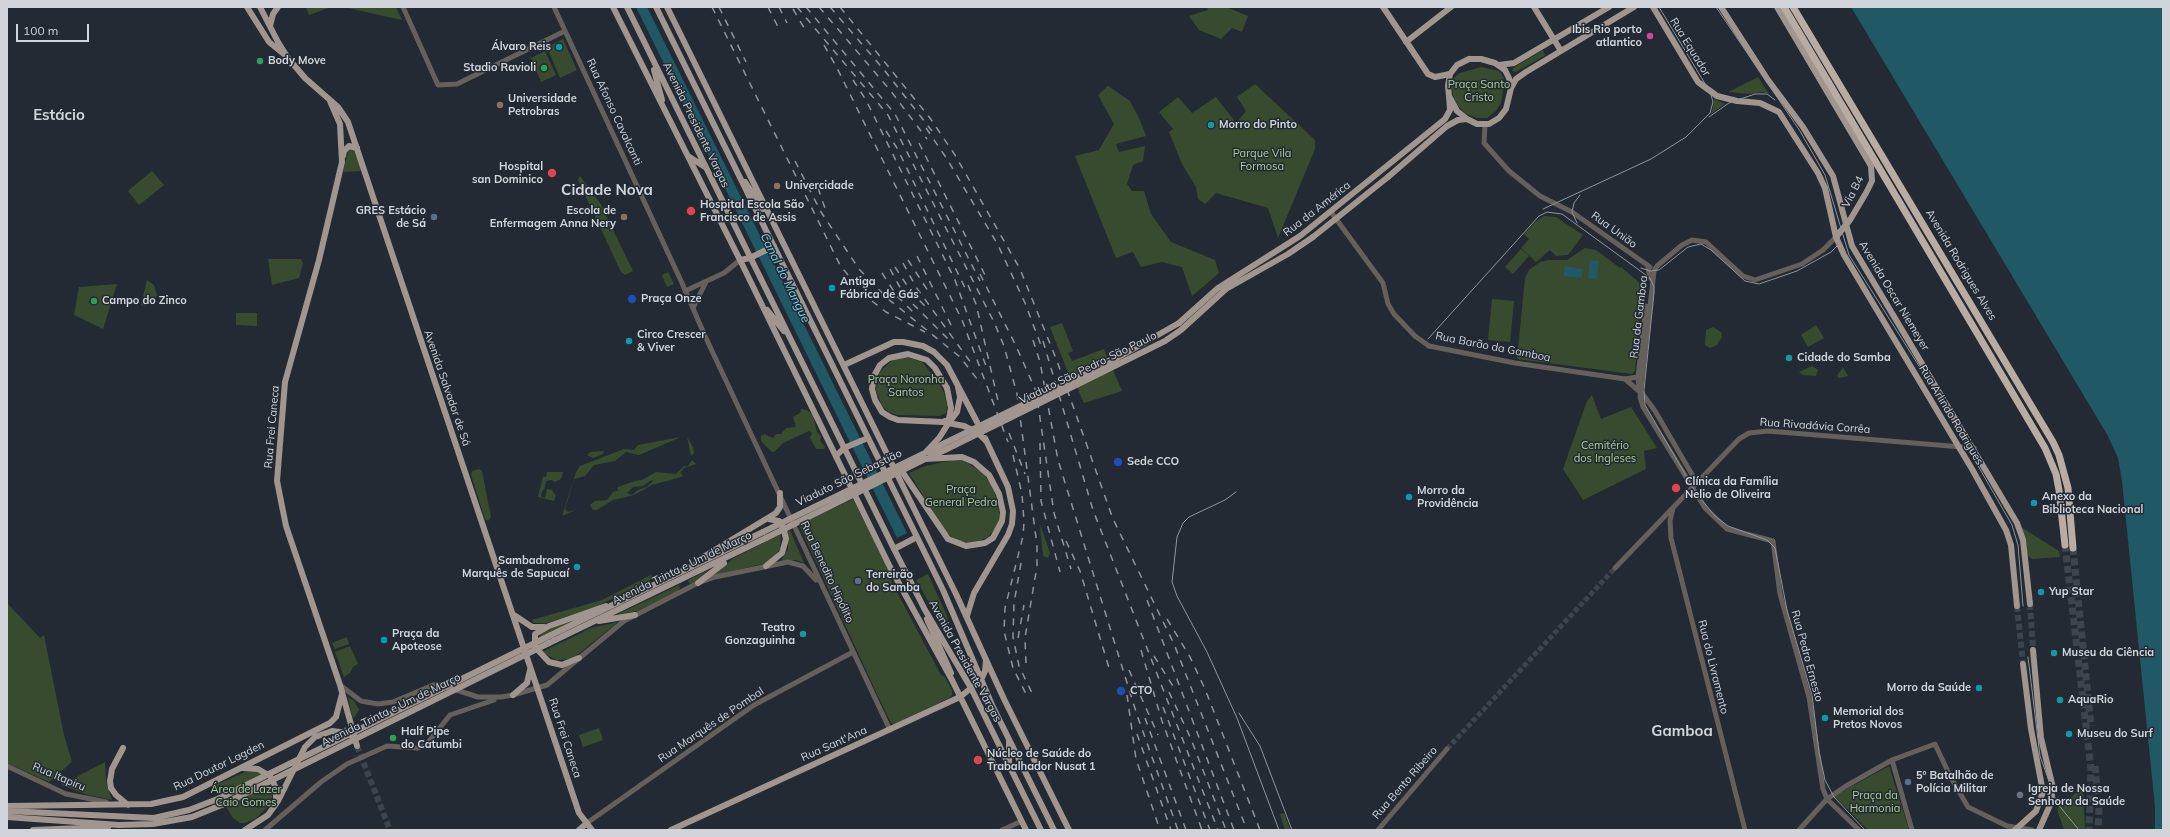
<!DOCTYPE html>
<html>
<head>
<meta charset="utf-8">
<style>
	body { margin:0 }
	#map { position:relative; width:2170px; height:837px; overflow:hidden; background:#232a33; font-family:Mulish,sans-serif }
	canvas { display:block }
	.frame { position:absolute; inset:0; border:8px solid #d1d5db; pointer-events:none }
	.scale { position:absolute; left:16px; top:24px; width:73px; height:18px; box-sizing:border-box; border:2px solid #d1d5db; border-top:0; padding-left:5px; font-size:12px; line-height:14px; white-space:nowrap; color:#d1d5db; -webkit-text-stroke:3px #232a33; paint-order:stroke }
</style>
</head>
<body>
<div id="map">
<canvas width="2170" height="837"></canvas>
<div class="frame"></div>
<div class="scale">100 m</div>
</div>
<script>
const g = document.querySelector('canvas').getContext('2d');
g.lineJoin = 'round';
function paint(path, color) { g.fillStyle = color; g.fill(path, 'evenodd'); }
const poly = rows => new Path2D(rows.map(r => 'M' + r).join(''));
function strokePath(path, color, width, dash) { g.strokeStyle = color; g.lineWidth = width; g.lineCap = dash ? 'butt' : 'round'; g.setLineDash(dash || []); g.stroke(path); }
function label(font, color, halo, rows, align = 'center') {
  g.font = font + ' Mulish,sans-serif'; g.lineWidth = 3; g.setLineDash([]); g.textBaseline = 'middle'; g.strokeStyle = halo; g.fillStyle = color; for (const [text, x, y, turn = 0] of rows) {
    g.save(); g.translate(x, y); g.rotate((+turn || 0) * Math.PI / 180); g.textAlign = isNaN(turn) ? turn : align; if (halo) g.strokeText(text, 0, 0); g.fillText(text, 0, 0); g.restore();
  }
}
const green = poly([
	[306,7,331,7,309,15],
	[343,7,396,7,402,20],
	[1207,7,1226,7,1248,16,1242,32,1232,28,1221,39,1199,30,1189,16,1208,10],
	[563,39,577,70,560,78,547,47],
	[1543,50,1545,55,1544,56,1516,72,1512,71,1513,68],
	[545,51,556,75,541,82,531,58],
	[1481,67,1499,71,1504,78,1504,85,1501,103,1496,111,1487,118,1477,118,1466,114,1458,106,1453,96,1452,85,1454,78,1460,73],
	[1758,77,1769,94,1763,92,1749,94,1728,92],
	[1255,84,1315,140,1315,149,1278,238,1268,208,1216,193,1205,204,1198,199,1196,187,1182,164,1169,132,1173,129,1159,112,1178,97,1192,113,1216,97,1236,123,1246,111,1237,97],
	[1108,86,1130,101,1140,120,1146,136,1116,144,1119,152,1145,146,1143,161,1133,165,1127,184,1132,191,1144,191,1151,214,1171,242,1215,260,1219,273,1192,296,1182,267,1162,262,1141,267,1133,252,1116,258,1075,156,1099,150,1114,124,1098,95],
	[1714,99,1725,104,1711,114,1713,107],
	[349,148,354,149,363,171,343,172],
	[152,171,164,185,139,205,128,191],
	[580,176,600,203,633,271,625,275,621,272,578,180],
	[1544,216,1556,217,1583,235,1568,255,1556,256,1550,250,1536,262,1521,248,1529,239,1524,234,1535,222],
	[1585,248,1596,250,1620,268,1621,267,1642,285,1635,371,1632,374,1517,359,1525,278,1529,270,1540,262,1549,260,1567,260],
	[1521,249,1529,256,1513,274,1505,267],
	[268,259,301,259,303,263,299,278,272,285],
	[668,272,674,284,667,287,662,275],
	[147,280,154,285,157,295,153,303,145,306,141,305],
	[117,284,103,329,74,315,79,287],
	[1492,299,1514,301,1510,342,1488,340],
	[236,313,257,313,257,326,236,325],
	[1062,323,1073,351,1068,353,1072,361,1104,349,1122,391,1084,403,1071,374,1069,375,1050,327],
	[1816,325,1824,338,1808,347,1801,335],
	[1713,327,1721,332,1722,337,1717,345,1710,348,1705,345,1706,330],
	[906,357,922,362,938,381,944,393,947,405,946,413,940,416,897,415,889,412,882,406,876,391,877,378,880,372,891,361],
	[1812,366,1818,370,1816,376,1803,375,1799,372],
	[1843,367,1848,376,1839,378,1837,376],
	[1592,395,1601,419,1631,407,1657,448,1644,451,1646,469,1583,500,1563,469,1587,401],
	[801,409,807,410,813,415,817,432,821,436,820,441,825,447,824,449,816,449,810,438,812,433,809,431,783,443,774,452,772,452,761,441,761,436,764,434,773,438,776,434,781,434,786,428,796,427,793,417,800,413],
	[681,437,639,455,626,452,615,461,594,465,585,476,574,479,565,509,568,512,576,510,562,516,576,472,580,466,624,449,634,450,638,445],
	[687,437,693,447,694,453,691,456],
	[604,451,603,454,593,458,587,455,590,452],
	[692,460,696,464,684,468,680,473,683,475,681,477,652,485,634,495,613,500,597,510,593,510,590,505,595,501,607,500,613,492,620,490,617,490,618,487,635,481,642,480,656,472,676,474,684,466,686,465,685,467,688,466],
	[654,480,647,487,638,490,632,495,627,493,633,487,643,486,650,481],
	[953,460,964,461,982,472,990,483,996,497,999,512,999,522,994,530,988,537,979,541,969,543,957,541,946,532,909,473,925,466],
	[479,469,482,471,491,517,488,521,485,519,471,475,472,471],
	[547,472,563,472,561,479,555,482,551,480,546,481,545,487,541,494,541,497,545,498,547,489,552,490,556,496,554,501,538,497,543,477,546,477],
	[853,499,888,568,889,577,941,675,945,677,952,690,952,695,949,698,894,724,891,723,877,694,799,525],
	[1040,524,1050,553,1048,558,1043,556],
	[2021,527,2059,551,2060,557,2032,559,2028,556],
	[790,530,804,563,796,560,781,561,788,549,788,531],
	[781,534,780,549,770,562,712,576,734,558],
	[710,569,694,582,690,584,688,581,690,579],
	[928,574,948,618,947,624,941,623,916,580],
	[651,575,653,579,595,607,547,623,533,623,532,620,602,600],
	[679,585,680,588,678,591,637,611,616,615],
	[7,603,40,638,44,635,64,735,72,762,49,782,7,763],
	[589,613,537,640,542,632],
	[618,622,572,659,556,660,542,652,591,628],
	[347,637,349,644,335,649,332,643],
	[350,646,358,664,353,667,350,673,344,677,335,652],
	[348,697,354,701,359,710,353,719],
	[599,728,603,740,583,747,579,735],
	[105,762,106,781,112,800,88,795,61,785],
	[1889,766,1909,830,1868,830,1834,796],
	[245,772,257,772,262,774,267,779,273,793,270,805,255,819,245,823,240,823,233,818,213,786],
	[2083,787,2085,830,2064,830,2057,809],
	[1284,813,1290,829,1288,830,1285,830,1280,814]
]);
const water = poly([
	[636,7,647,7,907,533,897,538],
	[1851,7,2163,7,2163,830,2155,830,2155,807,2122,481,2118,458,2108,436],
	[1590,260,1599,261,1597,279,1588,278],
	[1565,266,1583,269,1582,278,1564,276]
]);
const minorTunnel = poly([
	[1447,749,1615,568]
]);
const majorTunnel = poly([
	[2030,604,2033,650],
	[2017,606,2023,664],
	[357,746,390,830]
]);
const highwayTunnel = poly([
	[2065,545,2091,769,2089,830],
	[2073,548,2091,726],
	[2095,766,2099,808,2098,830]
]);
const minor = poly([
	[403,7,438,85,457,84,565,31],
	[554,7,682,283,705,336,890,730],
	[1485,125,1484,143,1509,171,1540,196,1572,212,1650,267],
	[1331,212,1383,283,1388,304,1394,314,1415,336],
	[1836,237,1823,250,1802,264,1755,280,1743,276,1706,242,1692,240,1682,245,1657,266,1654,271,1640,397,1643,407,1705,508,1727,529,1773,541,1780,594,1809,697,1823,789,1827,799,1859,830],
	[1648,267,1650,278],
	[685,291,724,273,740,260],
	[1646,306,1638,377,1639,389,1655,411,1697,483],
	[693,308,706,282],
	[1429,346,1515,363,1625,379,1638,377],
	[1625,379,1640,392],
	[1673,508,1670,521,1671,538,1745,830],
	[1615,568,1739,439,1749,433,1768,431,1974,448],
	[340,685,361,701,378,704,393,702,433,685,441,685,478,697,501,697,513,695,547,685,624,621,698,583,715,577,788,562,803,566,816,580],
	[1892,760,1912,830],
	[7,766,66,794,106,802],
	[587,823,754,705,853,652],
	[265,830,321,782,347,764,387,746,418,748,426,745,450,715,494,700],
	[1002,830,1022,821],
	[1378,830,1447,749],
	[1799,830,1827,799,1846,786,1892,760,1935,744,1950,776,1968,807,2007,826,2032,830]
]);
const major = poly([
	[247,7,269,42,285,55],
	[260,7,278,42,288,58,305,78,338,107,348,122,579,813,592,830],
	[613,7,740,260,890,567,952,680,1026,830],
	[627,7,894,549,925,610,971,688,1041,830],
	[656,7,917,537,943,590,992,705,1054,830],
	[667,7,956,594,1004,699,1069,830],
	[1383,7,1428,74,1435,77,1450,74],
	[1534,7,1561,51],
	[1653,7,1698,82,1717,96,1737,101,1760,103,1779,112,1818,173,1825,188,1836,237,1844,255,1972,469,2006,530,2011,545,2017,606],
	[1721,7,1768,80,1803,127,1833,176,1852,246,2017,523,2023,540,2030,604],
	[1777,7,1871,166,1872,181,1866,193,1850,220,1836,237],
	[270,26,273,14,278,7],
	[1406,42,1451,7],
	[1469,59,1481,59,1495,63,1505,70,1509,78,1511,88,1506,109,1499,118,1489,124,1477,124,1467,119,1457,111,1449,96,1448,86,1450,74,1457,65,1469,59],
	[1499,65,1514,63,1609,7],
	[654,70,662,100],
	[1511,88,1516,79,1526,72,1634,7],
	[330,101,340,124,342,162,319,260,285,382,277,481,286,526,340,685,357,746],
	[343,156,344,151,349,146,357,148],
	[688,156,705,167],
	[1388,177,1447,126,1458,120,1467,119],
	[745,182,763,209],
	[740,260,750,258,774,246],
	[1226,289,1288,254,1313,237],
	[767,310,784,331],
	[1179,323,1218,288,1300,236,1445,119,1450,110,1449,96],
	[844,365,894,342,903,342,923,346,934,352,947,365,977,422],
	[947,388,935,368,927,360,908,354,889,358,880,365,874,376,872,389,875,400,882,412,890,417,898,420,943,422,964,426,978,433,986,441],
	[945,421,951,420,957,412,960,397,958,387],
	[927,452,945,443],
	[836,456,844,448,868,438],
	[930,457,947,449],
	[899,467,948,539,966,546,985,543,993,538,1002,521,1003,512,999,494,989,475,974,462,962,457,925,459],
	[894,549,917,537],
	[700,559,776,513,780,507,780,493],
	[766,566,782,553,786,539,784,530,779,521,769,519],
	[698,583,724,563],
	[514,615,532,627,544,627],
	[967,616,974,593,1008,535,1012,524,1013,511,1008,487,985,438],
	[927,619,951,673],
	[599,621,635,615],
	[551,635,763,532],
	[549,643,766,538],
	[2033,650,2041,738,2053,788,2050,805,2039,830],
	[579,658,562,665,549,662,535,647,535,634,549,626,606,606],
	[513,695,527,683,530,670],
	[1009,741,1009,762],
	[123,748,112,769,110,781,111,788,116,795,128,805],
	[242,768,258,769,270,776,276,788,276,801],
	[7,806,151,804,183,797,330,723,336,717,342,694],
	[7,811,154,818,189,810,220,798],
	[7,817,119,825,153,824,192,817,224,804],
	[33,830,108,827],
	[245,830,268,815,278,801,305,747,315,737,332,731,348,733,353,737],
	[579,830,587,823],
	[671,830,960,697,981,680,985,671,986,660],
	[2015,830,2036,811,2043,792,2031,729,2023,664]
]);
const highway = poly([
	[1784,7,2045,448,2056,474,2059,490,2065,545],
	[1793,7,2053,442,2059,455,2068,488,2073,548]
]);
const tram = poly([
	[1716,7,1800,131,1825,175,1849,255,1938,396,2012,525,2018,545,2023,606],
	[1709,117,1729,103,1755,94,1767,94,1775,100],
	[1543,209,1651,159,1686,137,1710,113,1713,102,1710,92,1659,7],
	[1577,223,1572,212,1574,203,1580,195],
	[1641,268,1650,271,1659,270,1688,247,1701,244,1711,250,1745,281,1759,284,1797,271,1831,252,1839,244,1840,233],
	[1428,339,1539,216,1547,212,1562,214,1650,278,1654,287,1654,293,1644,390,1645,405,1696,493,1715,516,1728,526,1767,540,1775,548,1787,610,1812,695,1819,752,1825,780,1834,797,1865,830],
	[1236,492,1225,500,1189,517,1183,523,1177,537,1172,582,1177,596,1207,652,1237,718,1279,830],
	[2028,657,2040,756,2057,803,2079,830],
	[1239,713,1260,746,1292,830]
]);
const rail = poly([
	[712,7,840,265,861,291],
	[719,7,746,62],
	[768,7,778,27],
	[779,7,787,23],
	[797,7,888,115,994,322,1004,346,1017,394,1037,545,1037,566,1025,638,1026,664],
	[806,7,895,114,980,281],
	[819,7,890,90,927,139],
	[830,7,885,71,932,131],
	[840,7,930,118,955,155,1020,269,1057,361,1113,519,1174,644,1247,830],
	[793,9,806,31],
	[824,45,837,68,962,320,1008,442],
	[853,80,866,100,955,280,986,366],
	[926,128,947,159,998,245,1025,303,1042,348],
	[886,131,897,148,967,292],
	[919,143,986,277],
	[795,161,821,212,859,269,887,298,960,357,981,384],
	[818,188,827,214],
	[917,256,953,329],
	[908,260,930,294],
	[903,263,916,287,974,367],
	[895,267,912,293,925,306],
	[890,269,902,291,911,302,951,342],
	[882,273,897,296,913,312],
	[980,274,1016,346,1036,391,1054,513,1071,569],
	[968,285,976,304,998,401],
	[872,301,886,312,925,332],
	[1033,340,1040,362,1058,460,1137,715,1178,830],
	[1043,341,1093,510,1218,830],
	[1009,433,1025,474],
	[1040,443,1041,501,1060,572],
	[1013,455,1022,494,1024,522,1023,536,1005,608,1004,631,1013,668,1027,696],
	[1066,541,1080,571,1109,668],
	[1021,563,1014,603,1013,637,1019,666,1032,693],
	[1147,600,1234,830],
	[1167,619,1190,657,1205,689,1260,830],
	[1018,638,1024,605],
	[1141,650,1162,721,1202,830],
	[1154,656,1176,691],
	[1129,670,1158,735],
	[1169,692,1191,739,1226,830],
	[1127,695,1136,759,1160,830],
	[1163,707,1210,830],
	[1145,718,1186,830],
	[1137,734,1171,830]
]);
const minorBridge = poly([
	[1415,336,1429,346]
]);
const majorBridge = poly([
	[1313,237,1388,177],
	[945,443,1110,362,1179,323],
	[947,449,1165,341,1181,330,1226,289],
	[763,532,925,453,939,438,948,424,951,408,947,388],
	[766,538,925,459],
	[220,798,551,635],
	[224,804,549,643]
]);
const markers = [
	[1650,36,4,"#d1479c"],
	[559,47,4,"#0f9aa8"],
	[260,61,4,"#2e9e5b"],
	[544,68,4,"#2e9e5b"],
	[500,105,4,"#8d6e63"],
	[1211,125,4,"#0f9aa8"],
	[552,173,5,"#e0444e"],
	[777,186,4,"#8d6e63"],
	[691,211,5,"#e0444e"],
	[434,217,4,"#5c6f8a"],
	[624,217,4,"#8d6e63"],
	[832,288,4,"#0f9aa8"],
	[632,299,5,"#1a4fb4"],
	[94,301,4,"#2e9e5b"],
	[629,341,4,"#0f9aa8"],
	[1789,358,4,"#0f9aa8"],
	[1118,462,5,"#1a4fb4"],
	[1676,488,5,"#e0444e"],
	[1409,497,4,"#0f9aa8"],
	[2034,503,4,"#0f9aa8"],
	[577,567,4,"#0f9aa8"],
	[858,581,4,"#5c6f8a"],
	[2041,592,4,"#0f9aa8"],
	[803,634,4,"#0f9aa8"],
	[384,640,4,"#0f9aa8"],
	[2054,653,4,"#0f9aa8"],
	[1979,688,4,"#0f9aa8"],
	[1121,691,5,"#1a4fb4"],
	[2060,700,4,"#0f9aa8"],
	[1825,718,4,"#0f9aa8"],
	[2069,734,4,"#0f9aa8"],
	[393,738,4,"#2e9e5b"],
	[978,760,5,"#e0444e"],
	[1908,782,4,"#5c6f8a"],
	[2020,795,4,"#6b7280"]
];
const poiNames = [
	["Ibis Rio porto",1642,30,"right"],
	["atlantico",1642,43,"right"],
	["Álvaro Reis",551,47,"right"],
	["Body Move",268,61],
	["Stadio Ravioli",536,68,"right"],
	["Universidade",508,99],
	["Petrobras",508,112],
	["Morro do Pinto",1219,125],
	["Hospital",543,167,"right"],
	["san Dominico",543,180,"right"],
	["Univercidade",785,186],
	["Hospital Escola São",700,205],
	["Francisco de Assis",700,218],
	["GRES Estácio",426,211,"right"],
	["de Sá",426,224,"right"],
	["Escola de",616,211,"right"],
	["Enfermagem Anna Nery",616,224,"right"],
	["Antiga",840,282],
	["Fábrica de Gás",840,295],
	["Praça Onze",641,299],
	["Campo do Zinco",102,301],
	["Circo Crescer",637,335],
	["& Viver",637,348],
	["Cidade do Samba",1797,358],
	["Sede CCO",1127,462],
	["Clínica da Família",1685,482],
	["Nelio de Oliveira",1685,495],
	["Morro da",1417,491],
	["Providência",1417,504],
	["Anexo da",2042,497],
	["Biblioteca Nacional",2042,510],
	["Sambadrome",569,561,"right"],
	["Marquês de Sapucaí",569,574,"right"],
	["Terreirão",866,575],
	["do Samba",866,588],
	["Yup Star",2049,592],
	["Teatro",795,628,"right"],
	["Gonzaguinha",795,641,"right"],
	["Praça da",392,634],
	["Apoteose",392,647],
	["Museu da Ciência",2062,653],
	["Morro da Saúde",1971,688,"right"],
	["CTO",1130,691],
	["AquaRio",2068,700],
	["Memorial dos",1833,712],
	["Pretos Novos",1833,725],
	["Half Pipe",401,732],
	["do Catumbi",401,745],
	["Museu do Surf",2077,734],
	["Núcleo de Saúde do",987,754],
	["Trabalhador Nusat 1",987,767],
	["5º Batalhão de",1916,776],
	["Polícia Militar",1916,789],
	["Igreja de Nossa",2028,789],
	["Senhora da Saúde",2028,802]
];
const streetNames = [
	["Rua Equador",1690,47,58],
	["Rua Afonso Cavalcanti",614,112,65],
	["Avenida Presidente Vargas",696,125,64],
	["Via B4",1853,192,-63],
	["Rua da América",1317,209,-38],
	["Rua União",1614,230,36],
	["Avenida Rodrigues Alves",1961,265,59],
	["Avenida Oscar Niemeyer",1894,296,59],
	["Rua da Gamboa",1639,317,-83],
	["Rua Barão da Gamboa",1493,347,11],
	["Viaduto São Pedro-São Paulo",1088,368,-26],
	["Avenida Salvador de Sá",447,388,71],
	["Rua Arlindo Rodrigues",1951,415,59],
	["Rua Rivadávia Corrêa",1815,426,4],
	["Rua Frei Caneca",272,427,-85],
	["Viaduto São Sebastião",849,478,-26],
	["Avenida Trinta e Um de Março",682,568,-26],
	["Rua Benedito Hipólito",827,572,65],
	["Rua Pedro Ernesto",1807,656,75],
	["Avenida Presidente Vargas",965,661,61],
	["Rua do Livramento",1713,667,76],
	["Avenida Trinta e Um de Março",391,710,-26],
	["Rua Marquês de Pombal",711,725,-34],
	["Rua Frei Caneca",565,738,72],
	["Rua Sant'Ana",834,744,-24],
	["Rua Doutor Lagden",219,766,-26],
	["Rua Itapiru",59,777,23],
	["Rua Bento Ribeiro",1405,783,-49]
];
const parkNames = [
	["Praça Santo",1479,85],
	["Cristo",1479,98],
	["Parque Vila",1262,154],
	["Formosa",1262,167],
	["Praça Noronha",906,380],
	["Santos",906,393],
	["Cemitério",1605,446],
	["dos Ingleses",1605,459],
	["Praça",961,490],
	["General Pedra",961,503],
	["Área de Lazer",246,790],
	["Caio Gomes",246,803],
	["Praça da",1875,796],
	["Harmonia",1875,809]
];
const waterNames = [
	["Canal do Mangue",785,278,64]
];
const districtNames = [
	["Estácio",59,115],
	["Cidade Nova",607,190],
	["Gamboa",1682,731]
];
paint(green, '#394b2e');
paint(water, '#205965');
strokePath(minorTunnel, '#3d444c', 5, [5, 2.5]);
strokePath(majorTunnel, '#3d444c', 6, [6, 3]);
strokePath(highwayTunnel, '#3d444c', 7, [7, 3.5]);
strokePath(minor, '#66605d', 5);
strokePath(major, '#a1968f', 6);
strokePath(highway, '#b8aca3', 7);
strokePath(tram, '#90959c', 1);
strokePath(rail, '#90959c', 1.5, [7, 7]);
strokePath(minorBridge, '#66605d', 5);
strokePath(majorBridge, '#a1968f', 6);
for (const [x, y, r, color] of markers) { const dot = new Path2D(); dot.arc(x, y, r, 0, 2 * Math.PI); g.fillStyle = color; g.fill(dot); strokePath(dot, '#232a33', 1.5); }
label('bold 11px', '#d1d5db', '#232a33', poiNames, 'left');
label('11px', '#d1d5db', '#232a33', streetNames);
label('11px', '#acd195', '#232a33', parkNames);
label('italic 12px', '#79d3e9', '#232a33', waterNames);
label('bold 15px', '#d1d5db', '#232a33', districtNames);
</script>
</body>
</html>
